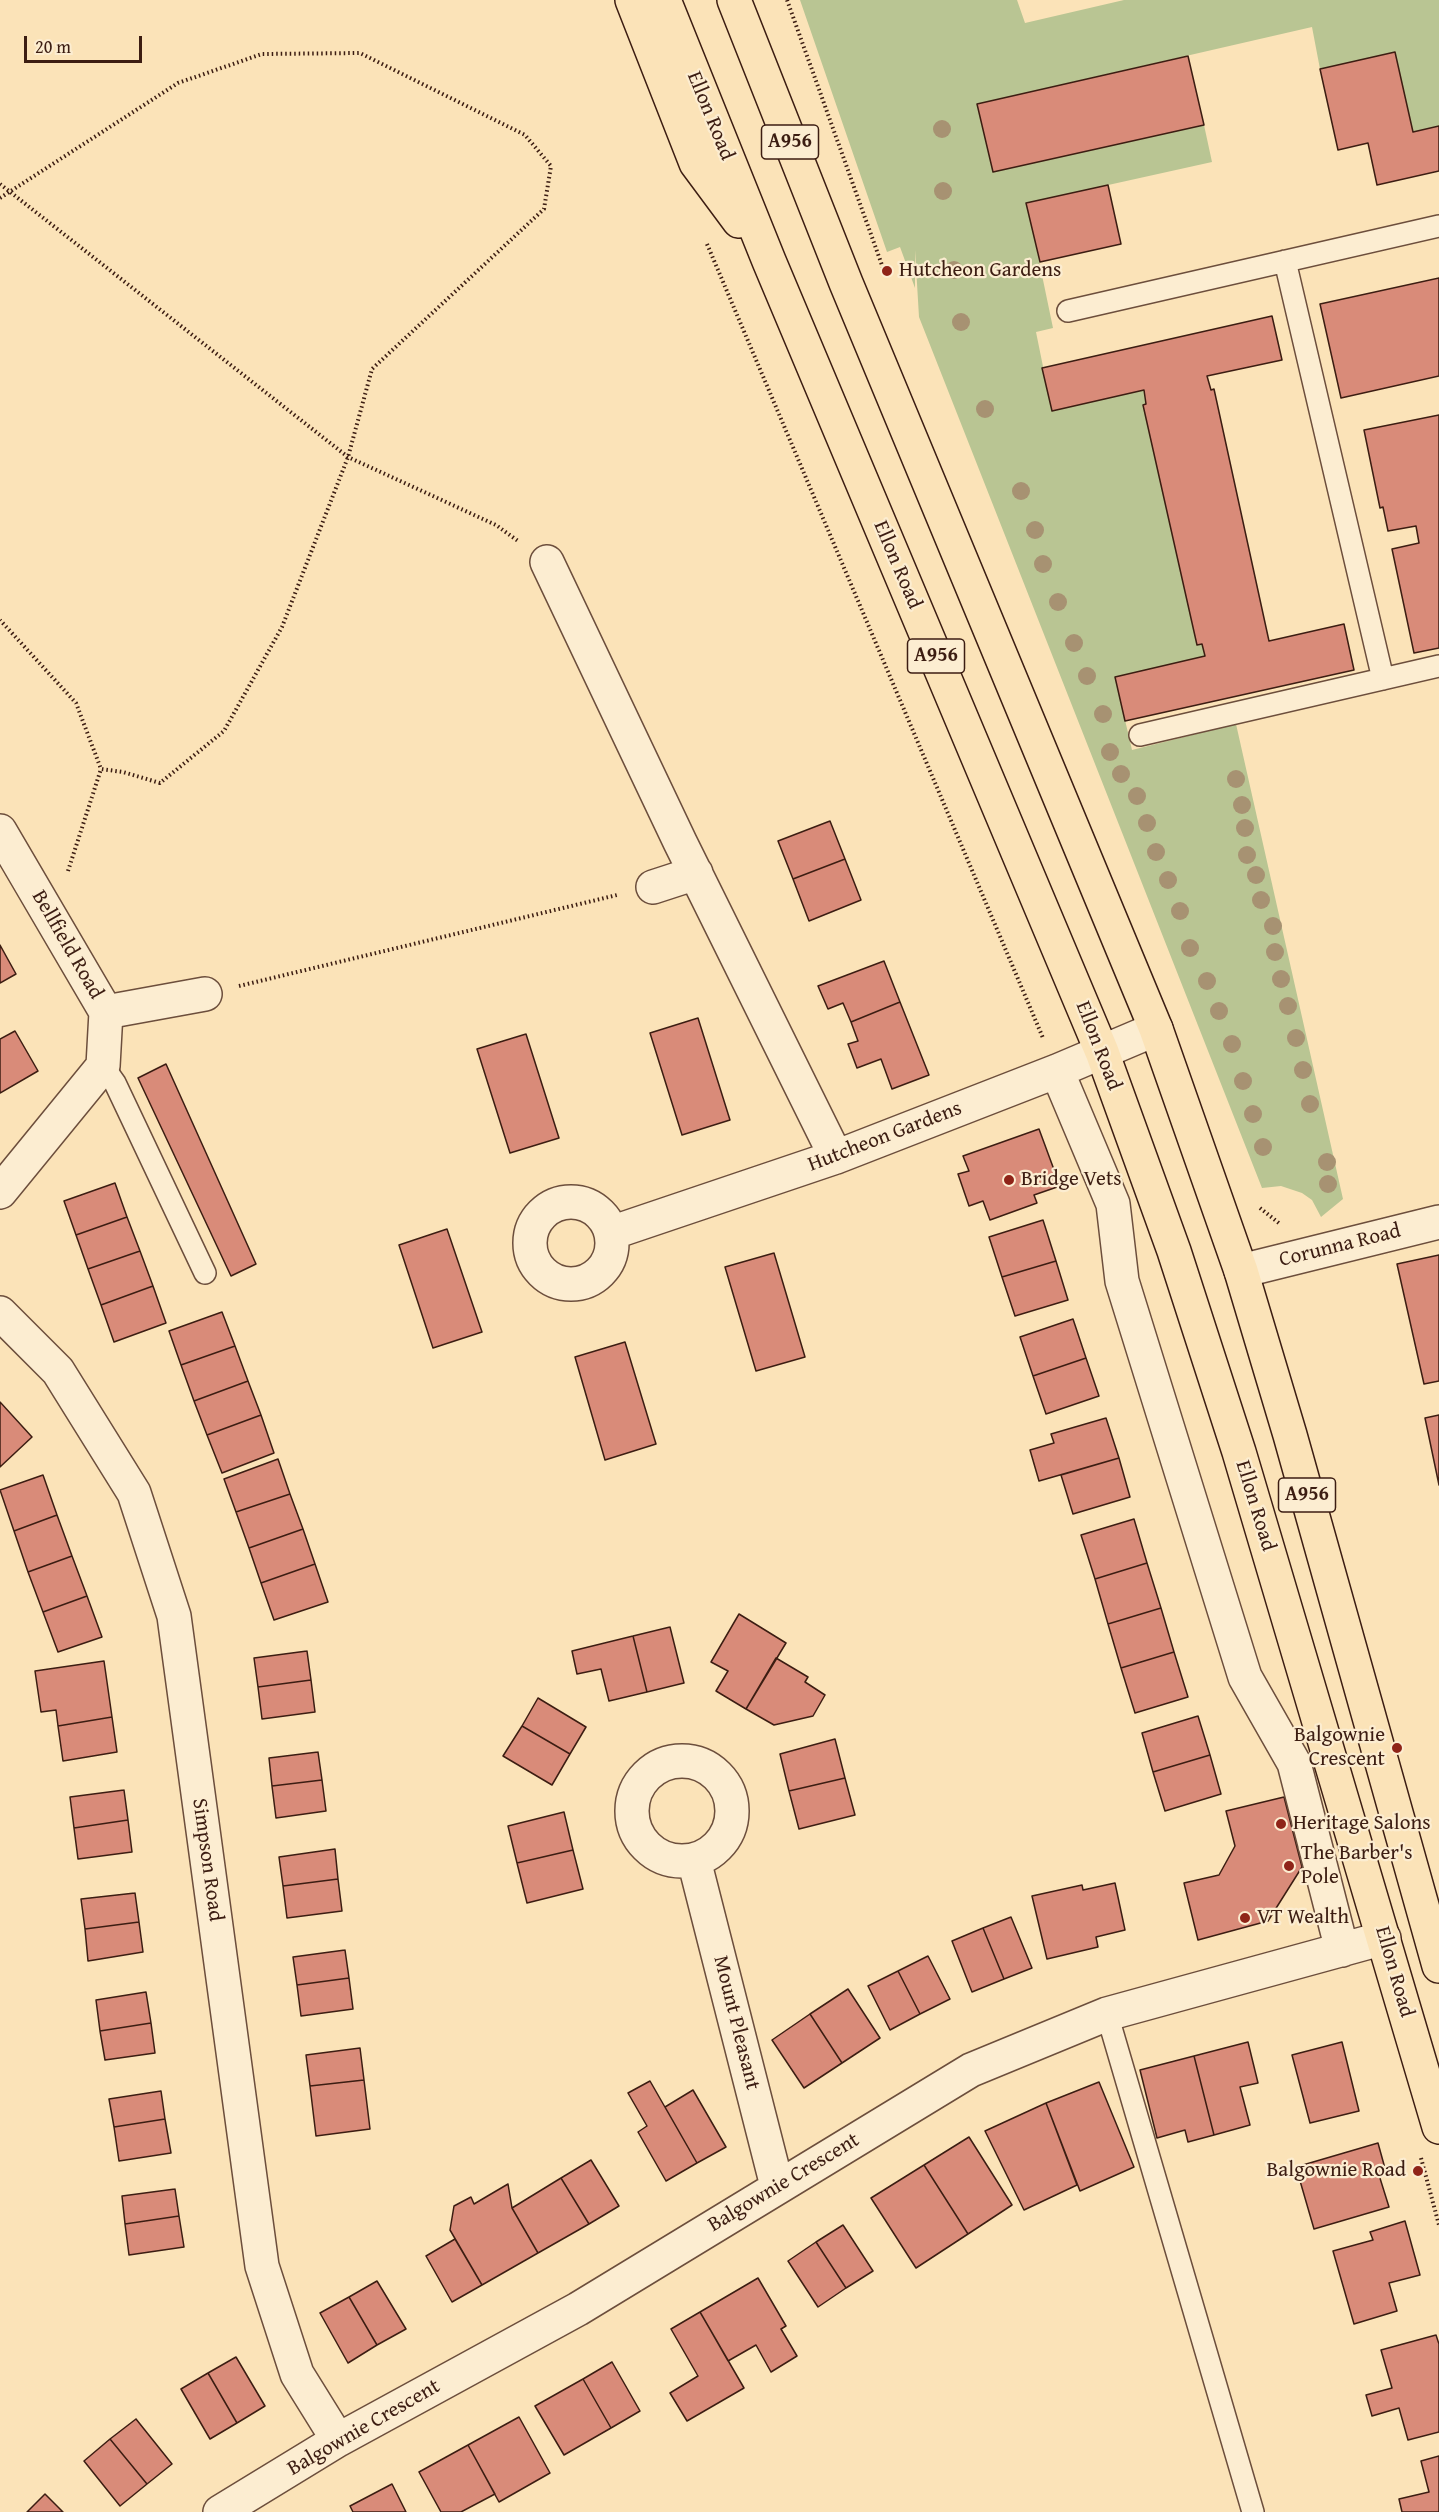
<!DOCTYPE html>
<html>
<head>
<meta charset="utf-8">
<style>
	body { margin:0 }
	#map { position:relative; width:1439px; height:2512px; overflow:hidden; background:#fbe3b8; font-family:"Gentium Book Plus",serif }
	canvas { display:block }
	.scale { position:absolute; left:24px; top:36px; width:118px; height:27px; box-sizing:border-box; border:3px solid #3c1d12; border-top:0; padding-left:8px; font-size:18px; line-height:21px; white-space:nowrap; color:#3c1d12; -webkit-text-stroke:4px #fcedd1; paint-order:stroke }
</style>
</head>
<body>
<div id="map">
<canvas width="1439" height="2512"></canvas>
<div class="scale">20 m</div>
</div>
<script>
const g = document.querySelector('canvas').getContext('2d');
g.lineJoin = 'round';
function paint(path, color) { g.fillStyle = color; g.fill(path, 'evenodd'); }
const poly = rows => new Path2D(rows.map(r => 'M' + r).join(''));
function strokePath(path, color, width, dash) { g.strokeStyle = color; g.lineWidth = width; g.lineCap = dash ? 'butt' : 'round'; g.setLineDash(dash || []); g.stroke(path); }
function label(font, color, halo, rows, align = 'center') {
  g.font = font + ' "Gentium Book Plus",serif'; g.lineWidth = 4.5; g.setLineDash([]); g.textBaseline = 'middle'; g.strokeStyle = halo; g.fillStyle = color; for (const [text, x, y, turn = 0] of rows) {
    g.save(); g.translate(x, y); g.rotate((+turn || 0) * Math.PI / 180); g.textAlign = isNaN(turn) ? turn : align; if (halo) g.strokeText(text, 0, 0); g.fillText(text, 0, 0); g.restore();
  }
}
const green = poly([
	[800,0,1017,0,1025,23,1124,0,1439,0,1439,126,1413,132,1395,52,1320,69,1312,27,977,104,993,172,1204,125,1212,162,1027,203,1053,328,1036,332,1052,411,1144,390,1146,404,1143,405,1197,644,1202,644,1205,656,1115,677,1132,750,1236,724,1343,1199,1321,1217,1312,1200,1302,1193,1281,1186,1262,1188,919,317,915,250,915,288,900,247,887,252]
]);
const building = poly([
	[1395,52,1413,132,1439,126,1439,171,1377,185,1368,143,1338,150,1320,69,1395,52],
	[1188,56,1204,125,993,172,977,104,1188,56],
	[1108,185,1121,244,1040,262,1026,203,1108,185],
	[1439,278,1439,376,1341,398,1320,304,1439,278],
	[1272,316,1282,360,1207,376,1211,390,1214,389,1269,641,1344,624,1354,670,1125,721,1115,677,1205,656,1202,644,1197,645,1143,405,1146,404,1144,390,1052,411,1042,368,1272,316],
	[1439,415,1439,648,1414,653,1392,549,1419,543,1416,526,1388,531,1383,507,1380,508,1364,430,1439,415],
	[830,821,845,859,793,879,778,841,830,821],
	[845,859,861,900,809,921,793,879,845,859],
	[0,945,16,974,0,983,0,945],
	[884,961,900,1002,851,1022,843,1003,828,1009,818,986,884,961],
	[900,1002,929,1075,892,1089,881,1059,857,1068,848,1044,858,1041,851,1022,900,1002],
	[698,1018,730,1120,682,1135,650,1033,698,1018],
	[15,1031,38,1071,0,1093,0,1039,15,1031],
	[526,1034,559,1138,510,1153,477,1049,526,1034],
	[166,1064,256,1264,231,1276,138,1078,166,1064],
	[1039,1129,1060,1186,1034,1195,1037,1203,990,1220,983,1201,969,1206,958,1174,969,1171,963,1156,1039,1129],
	[115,1183,127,1217,76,1235,64,1201,115,1183],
	[127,1217,140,1251,88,1269,76,1235,127,1217],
	[1043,1220,1056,1261,1002,1277,989,1237,1043,1220],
	[447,1229,482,1332,433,1348,399,1245,447,1229],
	[140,1251,153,1286,101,1305,88,1269,140,1251],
	[774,1253,805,1357,756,1371,725,1267,774,1253],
	[1439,1255,1439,1381,1424,1384,1397,1264,1439,1255],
	[1056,1261,1068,1300,1015,1316,1002,1277,1056,1261],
	[153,1286,166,1323,114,1342,101,1305,153,1286],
	[222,1312,235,1346,181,1365,169,1331,222,1312],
	[1073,1319,1086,1358,1033,1376,1020,1337,1073,1319],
	[625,1342,656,1444,605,1460,575,1357,625,1342],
	[235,1346,248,1381,194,1401,181,1365,235,1346],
	[1086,1358,1099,1396,1046,1414,1033,1376,1086,1358],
	[248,1381,261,1415,207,1435,194,1401,248,1381],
	[0,1402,32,1437,0,1467,0,1402],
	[261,1415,274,1453,222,1473,207,1435,261,1415],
	[1439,1415,1439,1485,1425,1418,1439,1415],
	[1106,1418,1119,1458,1039,1481,1030,1450,1054,1443,1051,1434,1106,1418],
	[1119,1458,1130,1497,1073,1514,1061,1475,1119,1458],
	[278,1459,290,1494,236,1512,224,1479,278,1459],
	[43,1475,57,1515,14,1531,0,1490,43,1475],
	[290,1494,303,1529,249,1548,236,1512,290,1494],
	[57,1515,72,1556,28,1572,14,1531,57,1515],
	[1134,1519,1147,1563,1095,1579,1081,1535,1134,1519],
	[303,1529,315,1564,261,1583,249,1548,303,1529],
	[72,1556,87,1596,43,1612,28,1572,72,1556],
	[1147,1563,1161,1608,1108,1624,1095,1579,1147,1563],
	[315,1564,328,1602,274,1620,261,1583,315,1564],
	[87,1596,102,1637,58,1652,43,1612,87,1596],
	[1161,1608,1174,1652,1121,1668,1108,1624,1161,1608],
	[739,1614,786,1643,746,1709,716,1691,728,1671,711,1662,739,1614],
	[670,1627,684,1683,647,1692,633,1636,670,1627],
	[633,1636,647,1692,609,1701,601,1669,577,1674,572,1651,633,1636],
	[307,1651,311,1680,258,1687,254,1658,307,1651],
	[1174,1652,1188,1697,1135,1713,1121,1668,1174,1652],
	[776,1658,808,1677,805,1682,825,1695,813,1716,774,1725,746,1709,776,1658],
	[104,1661,112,1717,58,1726,56,1710,41,1712,35,1671,104,1661],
	[311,1680,315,1712,262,1719,258,1687,311,1680],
	[538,1698,586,1727,570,1754,522,1726,538,1698],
	[1198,1716,1210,1755,1153,1772,1142,1733,1198,1716],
	[112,1717,117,1752,63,1761,58,1726,112,1717],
	[522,1726,570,1754,552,1785,503,1756,522,1726],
	[835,1739,845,1778,789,1791,780,1754,835,1739],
	[318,1752,322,1780,272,1786,269,1758,318,1752],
	[1210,1755,1221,1794,1165,1811,1153,1772,1210,1755],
	[845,1778,855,1815,799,1829,789,1791,845,1778],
	[322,1780,326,1811,276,1818,272,1786,322,1780],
	[124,1790,128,1820,74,1828,70,1797,124,1790],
	[1284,1797,1302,1867,1268,1921,1198,1940,1184,1883,1219,1875,1235,1846,1226,1811,1284,1797],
	[564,1812,573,1850,517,1863,508,1826,564,1812],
	[128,1820,132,1852,78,1859,74,1828,128,1820],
	[335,1849,338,1879,283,1886,279,1857,335,1849],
	[573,1850,583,1889,527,1903,517,1863,573,1850],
	[338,1879,342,1911,287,1918,283,1886,338,1879],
	[1115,1883,1125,1930,1096,1937,1098,1947,1047,1959,1032,1896,1082,1885,1083,1890,1115,1883],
	[135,1893,139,1922,85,1929,81,1899,135,1893],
	[1011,1917,1032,1968,1004,1979,983,1928,1011,1917],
	[139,1922,143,1952,88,1961,85,1929,139,1922],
	[983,1928,1004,1979,972,1992,952,1941,983,1928],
	[345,1950,349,1978,297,1985,293,1957,345,1950],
	[928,1956,950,1999,920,2014,898,1971,928,1956],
	[898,1971,920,2014,890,2030,868,1986,898,1971],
	[349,1978,353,2009,301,2016,297,1985,349,1978],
	[848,1989,880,2038,842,2063,810,2014,848,1989],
	[146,1992,151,2023,100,2031,96,2000,146,1992],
	[810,2014,842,2063,804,2088,772,2040,810,2014],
	[151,2023,155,2053,105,2060,100,2031,151,2023],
	[1248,2042,1258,2083,1240,2087,1250,2125,1214,2135,1194,2056,1248,2042],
	[1342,2042,1359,2111,1310,2123,1292,2055,1342,2042],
	[360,2048,364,2080,310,2086,306,2055,360,2048],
	[1194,2056,1214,2135,1188,2142,1185,2130,1157,2138,1140,2070,1194,2056],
	[364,2080,370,2129,316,2136,310,2086,364,2080],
	[650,2081,697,2163,666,2181,638,2132,647,2126,628,2093,650,2081],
	[1099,2082,1134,2167,1080,2191,1046,2103,1099,2082],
	[693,2090,726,2147,697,2163,665,2107,693,2090],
	[161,2091,165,2119,114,2127,109,2099,161,2091],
	[1046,2103,1077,2185,1024,2210,985,2131,1046,2103],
	[165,2119,171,2153,119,2161,114,2127,165,2119],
	[969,2137,1012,2205,968,2234,924,2165,969,2137],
	[1378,2143,1386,2172,1379,2175,1389,2207,1314,2229,1296,2167,1378,2143],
	[591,2160,619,2206,589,2224,561,2178,591,2160],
	[924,2165,968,2234,916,2268,871,2198,924,2165],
	[561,2178,589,2224,538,2253,512,2208,561,2178],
	[508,2184,512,2208,538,2253,482,2285,450,2230,454,2206,471,2197,474,2204,508,2184],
	[175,2189,179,2216,125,2224,122,2196,175,2189],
	[179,2216,184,2247,129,2255,125,2224,179,2216],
	[1405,2221,1420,2275,1389,2283,1397,2311,1354,2324,1333,2251,1373,2240,1370,2232,1405,2221],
	[843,2225,873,2271,846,2288,816,2242,843,2225],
	[455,2239,482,2285,452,2302,426,2256,455,2239],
	[816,2242,846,2288,818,2307,788,2261,816,2242],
	[758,2278,786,2326,781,2329,797,2356,771,2372,756,2345,728,2361,700,2312,758,2278],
	[377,2281,406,2329,377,2345,349,2297,377,2281],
	[349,2297,377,2345,348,2363,320,2313,349,2297],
	[700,2312,744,2388,687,2421,670,2393,698,2376,671,2329,700,2312],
	[1436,2335,1439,2344,1439,2432,1408,2440,1399,2408,1372,2416,1366,2395,1392,2388,1381,2350,1436,2335],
	[236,2357,265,2406,237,2423,208,2373,236,2357],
	[612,2362,640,2411,611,2428,583,2379,612,2362],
	[208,2373,237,2423,210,2439,181,2389,208,2373],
	[583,2379,611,2428,564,2455,535,2406,583,2379],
	[519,2417,550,2473,499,2502,468,2445,519,2417],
	[136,2419,172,2464,147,2484,110,2439,136,2419],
	[110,2439,147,2484,120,2506,84,2461,110,2439],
	[468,2445,495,2494,461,2512,441,2512,419,2472,468,2445],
	[1439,2456,1439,2512,1402,2512,1399,2499,1429,2492,1421,2461,1439,2456],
	[392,2484,406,2512,353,2512,350,2506,392,2484],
	[45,2494,63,2512,27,2512,45,2494]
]);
const path = poly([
	[787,0,883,268],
	[0,184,348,457,496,525,518,541],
	[0,198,178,83,262,54,360,53,525,135,551,166,544,209,372,369,348,457,282,627,224,731,160,783,123,772,101,769,76,703,0,620],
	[707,244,1043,1038],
	[68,871,101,769],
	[239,986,617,895],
	[1260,1208,1280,1224],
	[1421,2158,1439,2225]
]);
const lane = poly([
	[1285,261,1383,679],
	[1068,311,1439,226],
	[1140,735,1439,666],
	[103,1066,115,1083,205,1273],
	[1107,2014,1253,2512]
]);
const street = poly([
	[547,562,680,842,836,1157],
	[0,831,106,1012,103,1066,0,1192],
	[653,887,696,873],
	[106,1012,205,994],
	[1057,1071,1113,1204,1122,1281,1245,1677,1294,1763,1342,1950],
	'530 1243a41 41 0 1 1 82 0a41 41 0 1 1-82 0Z',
	[611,1233,836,1157,1057,1071,1156,1029],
	[1241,1271,1439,1222],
	[0,1313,58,1371,134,1493,174,1616,262,2266,297,2374,338,2440],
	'632 1811a50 50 0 1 1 100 0a50 50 0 1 1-100 0Z',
	[694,1860,777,2186],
	[220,2512,338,2440,578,2309,971,2070,1107,2014,1384,1938]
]);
const primary = poly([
	[632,0,696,163,739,221],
	[664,0,769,261,1102,1052,1174,1251,1239,1452,1439,2127],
	[734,0,846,283,1156,1029,1241,1271,1290,1435,1439,1966]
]);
const trees = [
	[942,129],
	[943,191],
	[954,270],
	[961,322],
	[985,409],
	[1021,491],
	[1035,530],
	[1043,564],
	[1058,602],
	[1074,643],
	[1087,676],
	[1103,714],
	[1110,752],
	[1121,774],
	[1236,779],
	[1137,796],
	[1242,805],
	[1147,823],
	[1245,828],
	[1156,852],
	[1247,855],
	[1256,875],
	[1168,880],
	[1261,900],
	[1180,911],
	[1273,926],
	[1190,948],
	[1275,952],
	[1281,979],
	[1207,981],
	[1288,1006],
	[1219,1011],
	[1296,1038],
	[1232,1044],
	[1303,1070],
	[1243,1081],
	[1310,1104],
	[1253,1114],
	[1263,1147],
	[1327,1162],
	[1328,1184]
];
const markers = [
	[887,271,6,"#8f2418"],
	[1009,1180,6,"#8f2418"],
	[1397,1748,6,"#8f2418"],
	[1281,1824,6,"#8f2418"],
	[1289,1866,6,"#8f2418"],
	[1245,1918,6,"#8f2418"],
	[1418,2171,6,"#8f2418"]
];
const shields = [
	[790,142,57],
	[936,656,57],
	[1307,1495,57]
];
const shieldNames = [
	["A956",790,142],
	["A956",936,656],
	["A956",1307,1495]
];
const streetNames = [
	["Ellon Road",710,116,68],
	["Ellon Road",897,565,67],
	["Bellfield Road",67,945,60],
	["Ellon Road",1098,1046,69],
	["Hutcheon Gardens",885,1137,-21],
	["Corunna Road",1340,1246,-14],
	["Ellon Road",1255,1506,73],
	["Simpson Road",207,1860,82],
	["Ellon Road",1394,1972,74],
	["Mount Pleasant",736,2023,76],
	["Balgownie Crescent",784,2183,-31],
	["Balgownie Crescent",364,2428,-30]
];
const poiNames = [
	["Hutcheon Gardens",899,271],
	["Bridge Vets",1021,1180],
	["Balgownie",1385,1736,"right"],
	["Crescent",1385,1760,"right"],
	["Heritage Salons",1293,1824],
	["The Barber's",1301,1854],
	["Pole",1301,1878],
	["VT Wealth",1257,1918],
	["Balgownie Road",1406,2171,"right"]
];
paint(green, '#b9c593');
paint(building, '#d98b79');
strokePath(building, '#3c1d12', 1.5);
strokePath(lane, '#6c4e3c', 24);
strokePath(street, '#6c4e3c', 36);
strokePath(primary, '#3c1d12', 36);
strokePath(path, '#3c1d12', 4, [1.5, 3]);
strokePath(lane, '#fcedd1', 21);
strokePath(street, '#fcedd1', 33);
strokePath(primary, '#fbe3b8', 33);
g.fillStyle = '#a79272';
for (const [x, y] of trees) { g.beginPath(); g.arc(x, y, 9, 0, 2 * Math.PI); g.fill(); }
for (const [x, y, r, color] of markers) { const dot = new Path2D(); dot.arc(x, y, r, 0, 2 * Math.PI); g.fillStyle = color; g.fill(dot); strokePath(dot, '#fcedd1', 2); }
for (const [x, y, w] of shields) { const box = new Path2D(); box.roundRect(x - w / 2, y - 17, w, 34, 4.5); g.fillStyle = '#fcedd1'; g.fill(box); strokePath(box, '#3c1d12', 1.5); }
label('bold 20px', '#3c1d12', null, shieldNames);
label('21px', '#3c1d12', '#fcedd1', streetNames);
label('21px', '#3c1d12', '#fcedd1', poiNames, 'left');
</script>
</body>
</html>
